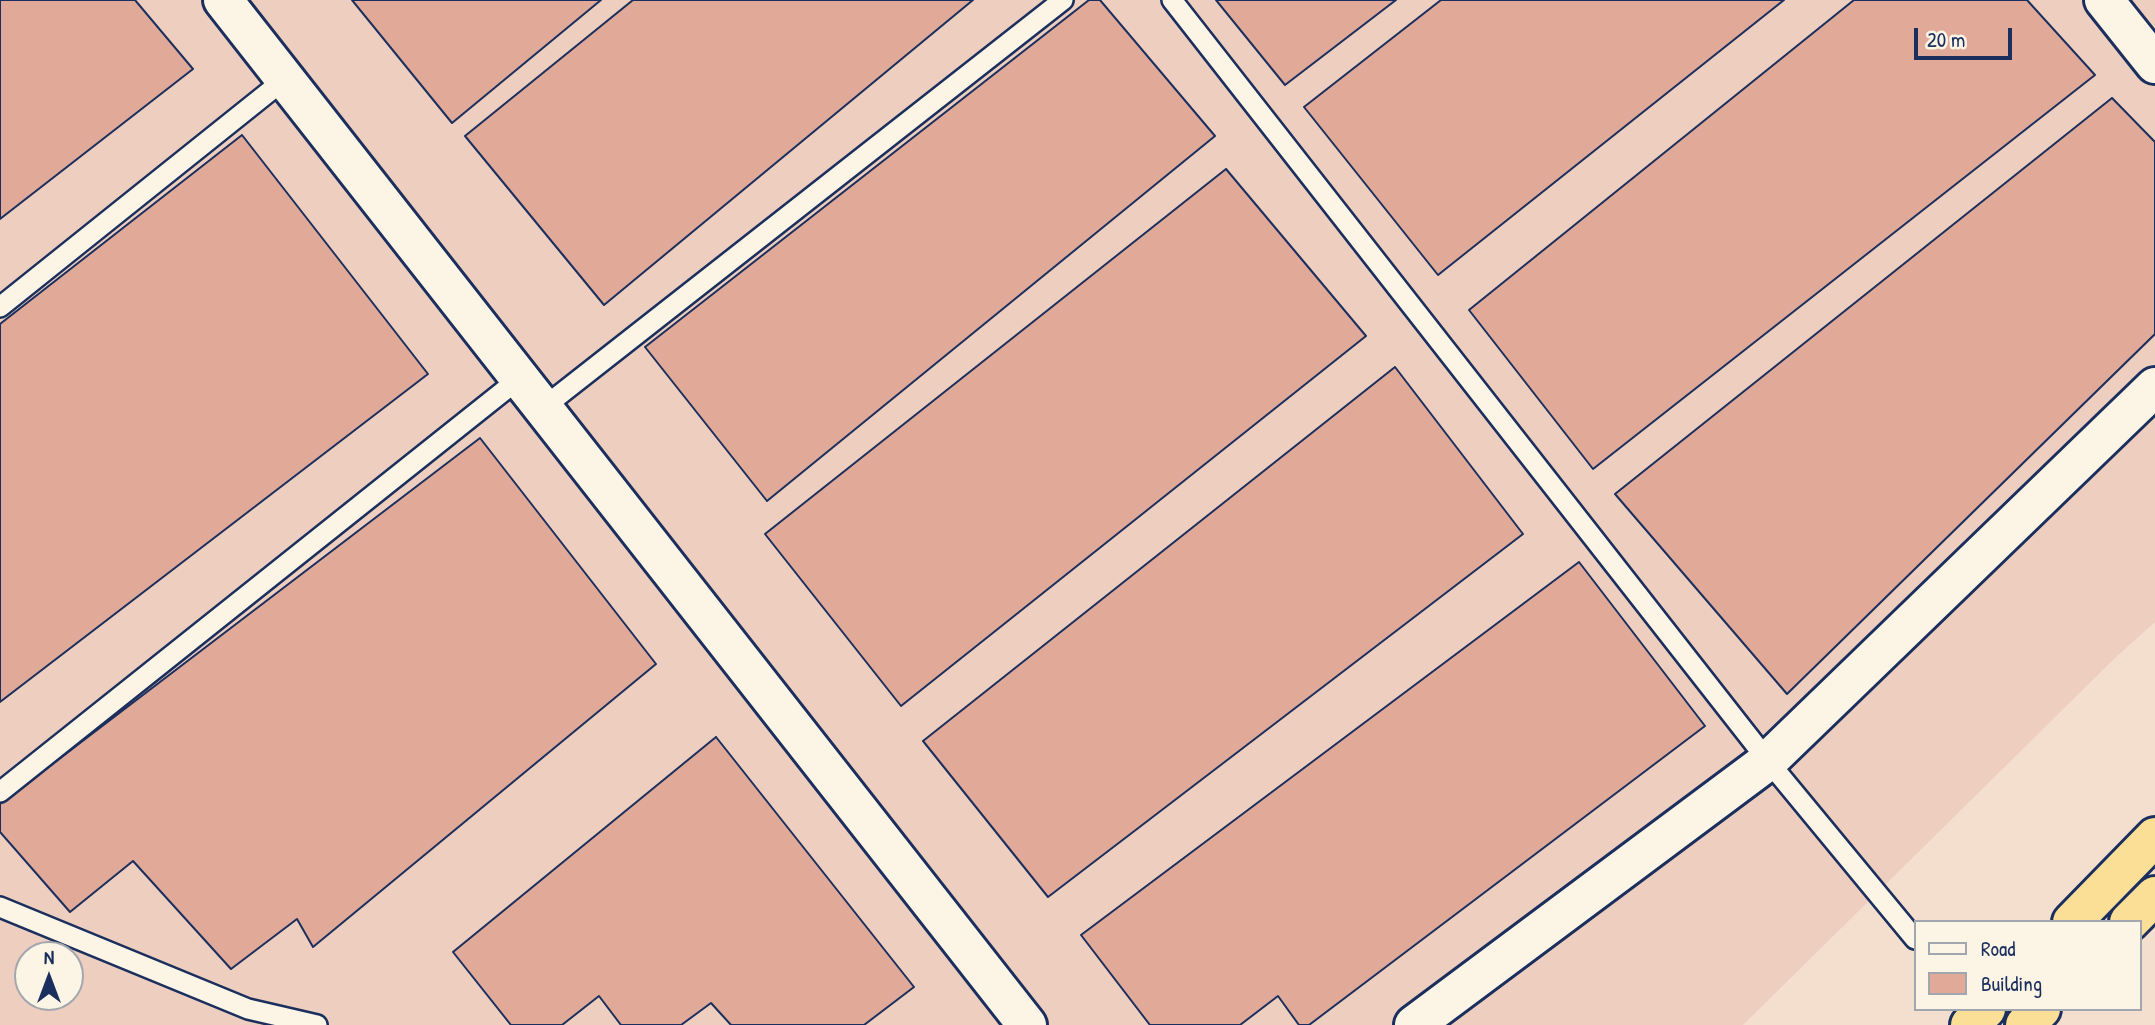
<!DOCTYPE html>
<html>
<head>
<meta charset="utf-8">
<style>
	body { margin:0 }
	#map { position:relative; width:2155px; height:1025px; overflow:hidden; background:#f4dece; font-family:"Patrick Hand",sans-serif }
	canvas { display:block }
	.legend { position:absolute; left:1914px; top:920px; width:228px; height:91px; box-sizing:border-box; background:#fcf5e5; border:2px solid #a2a6af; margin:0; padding:9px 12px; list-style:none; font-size:21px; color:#1b2f5e }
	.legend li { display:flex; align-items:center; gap:14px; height:35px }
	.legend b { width:35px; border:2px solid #a2a6af }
	.north { position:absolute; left:14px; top:941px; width:70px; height:70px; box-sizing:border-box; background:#fcf5e5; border:2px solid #a2a6af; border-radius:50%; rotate:0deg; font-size:19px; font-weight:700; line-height:28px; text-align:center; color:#1b2f5e }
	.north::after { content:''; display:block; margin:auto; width:24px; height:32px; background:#1b2f5e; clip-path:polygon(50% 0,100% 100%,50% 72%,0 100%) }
	.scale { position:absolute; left:1914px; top:28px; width:98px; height:32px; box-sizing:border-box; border:4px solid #1b2f5e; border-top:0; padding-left:9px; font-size:21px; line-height:24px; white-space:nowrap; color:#1b2f5e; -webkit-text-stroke:5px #fcf5e5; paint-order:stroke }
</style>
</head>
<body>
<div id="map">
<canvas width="2155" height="1025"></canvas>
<ul class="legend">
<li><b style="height:9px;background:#fcf5e5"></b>Road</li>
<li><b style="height:19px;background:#e1aa98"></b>Building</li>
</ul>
<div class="north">N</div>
<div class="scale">20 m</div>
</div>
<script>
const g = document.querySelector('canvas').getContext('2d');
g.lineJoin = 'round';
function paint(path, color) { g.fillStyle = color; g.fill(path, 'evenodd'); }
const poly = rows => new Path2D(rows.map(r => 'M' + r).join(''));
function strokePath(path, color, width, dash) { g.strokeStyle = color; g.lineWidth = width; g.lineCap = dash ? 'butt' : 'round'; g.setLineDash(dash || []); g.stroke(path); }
const built = poly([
	[0,0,2155,0,2155,622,2116,657,1743,1025,0,1025],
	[28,955,70,955,70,997,28,997]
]);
const building = poly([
	[0,0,135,0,193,69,0,219,0,0],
	[352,0,601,0,452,123,352,0],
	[633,0,973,0,604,305,465,136,633,0],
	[1089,0,1100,0,1215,136,767,501,645,347,1089,0],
	[1216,0,1396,0,1285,85,1216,0],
	[1441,0,1784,0,1438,275,1304,107,1441,0],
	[1854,0,2027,0,2095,75,1593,469,1469,310,1854,0],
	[2112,98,2155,142,2155,334,1787,694,1615,494,2112,98],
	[242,135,428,374,0,702,0,324,242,135],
	[1226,169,1366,336,901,706,765,534,1226,169],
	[1395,367,1523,534,1048,897,923,741,1395,367],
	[480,438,656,664,313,947,297,919,231,969,133,861,70,912,0,832,0,804,480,438],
	[1579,562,1705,726,1309,1025,1299,1025,1278,996,1240,1025,1150,1025,1081,935,1579,562],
	[716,737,914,987,864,1025,731,1025,711,1003,681,1025,621,1025,599,996,562,1025,511,1025,453,952,716,737]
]);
const lane = poly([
	[1172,0,1768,761,1915,939],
	[0,307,285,79],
	[544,407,1063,0],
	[0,792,520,378],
	[0,907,248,1009,317,1025]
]);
const street = poly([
	[223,0,1027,1025],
	[2104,0,2155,64],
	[1414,1025,1768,761,2155,387]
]);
const highway = poly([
	[2072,922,2155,837],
	[2129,922,2155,896],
	[1970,1025,1986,1009],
	[2025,1025,2041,1009]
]);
paint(built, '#eecebe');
paint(building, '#e1aa98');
strokePath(building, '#1b2f5e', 2);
strokePath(lane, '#1b2f5e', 24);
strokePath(street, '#1b2f5e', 44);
strokePath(highway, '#1b2f5e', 44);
strokePath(lane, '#fcf5e5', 19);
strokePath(street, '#fcf5e5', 38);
strokePath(highway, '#fbdf96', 38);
</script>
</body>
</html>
